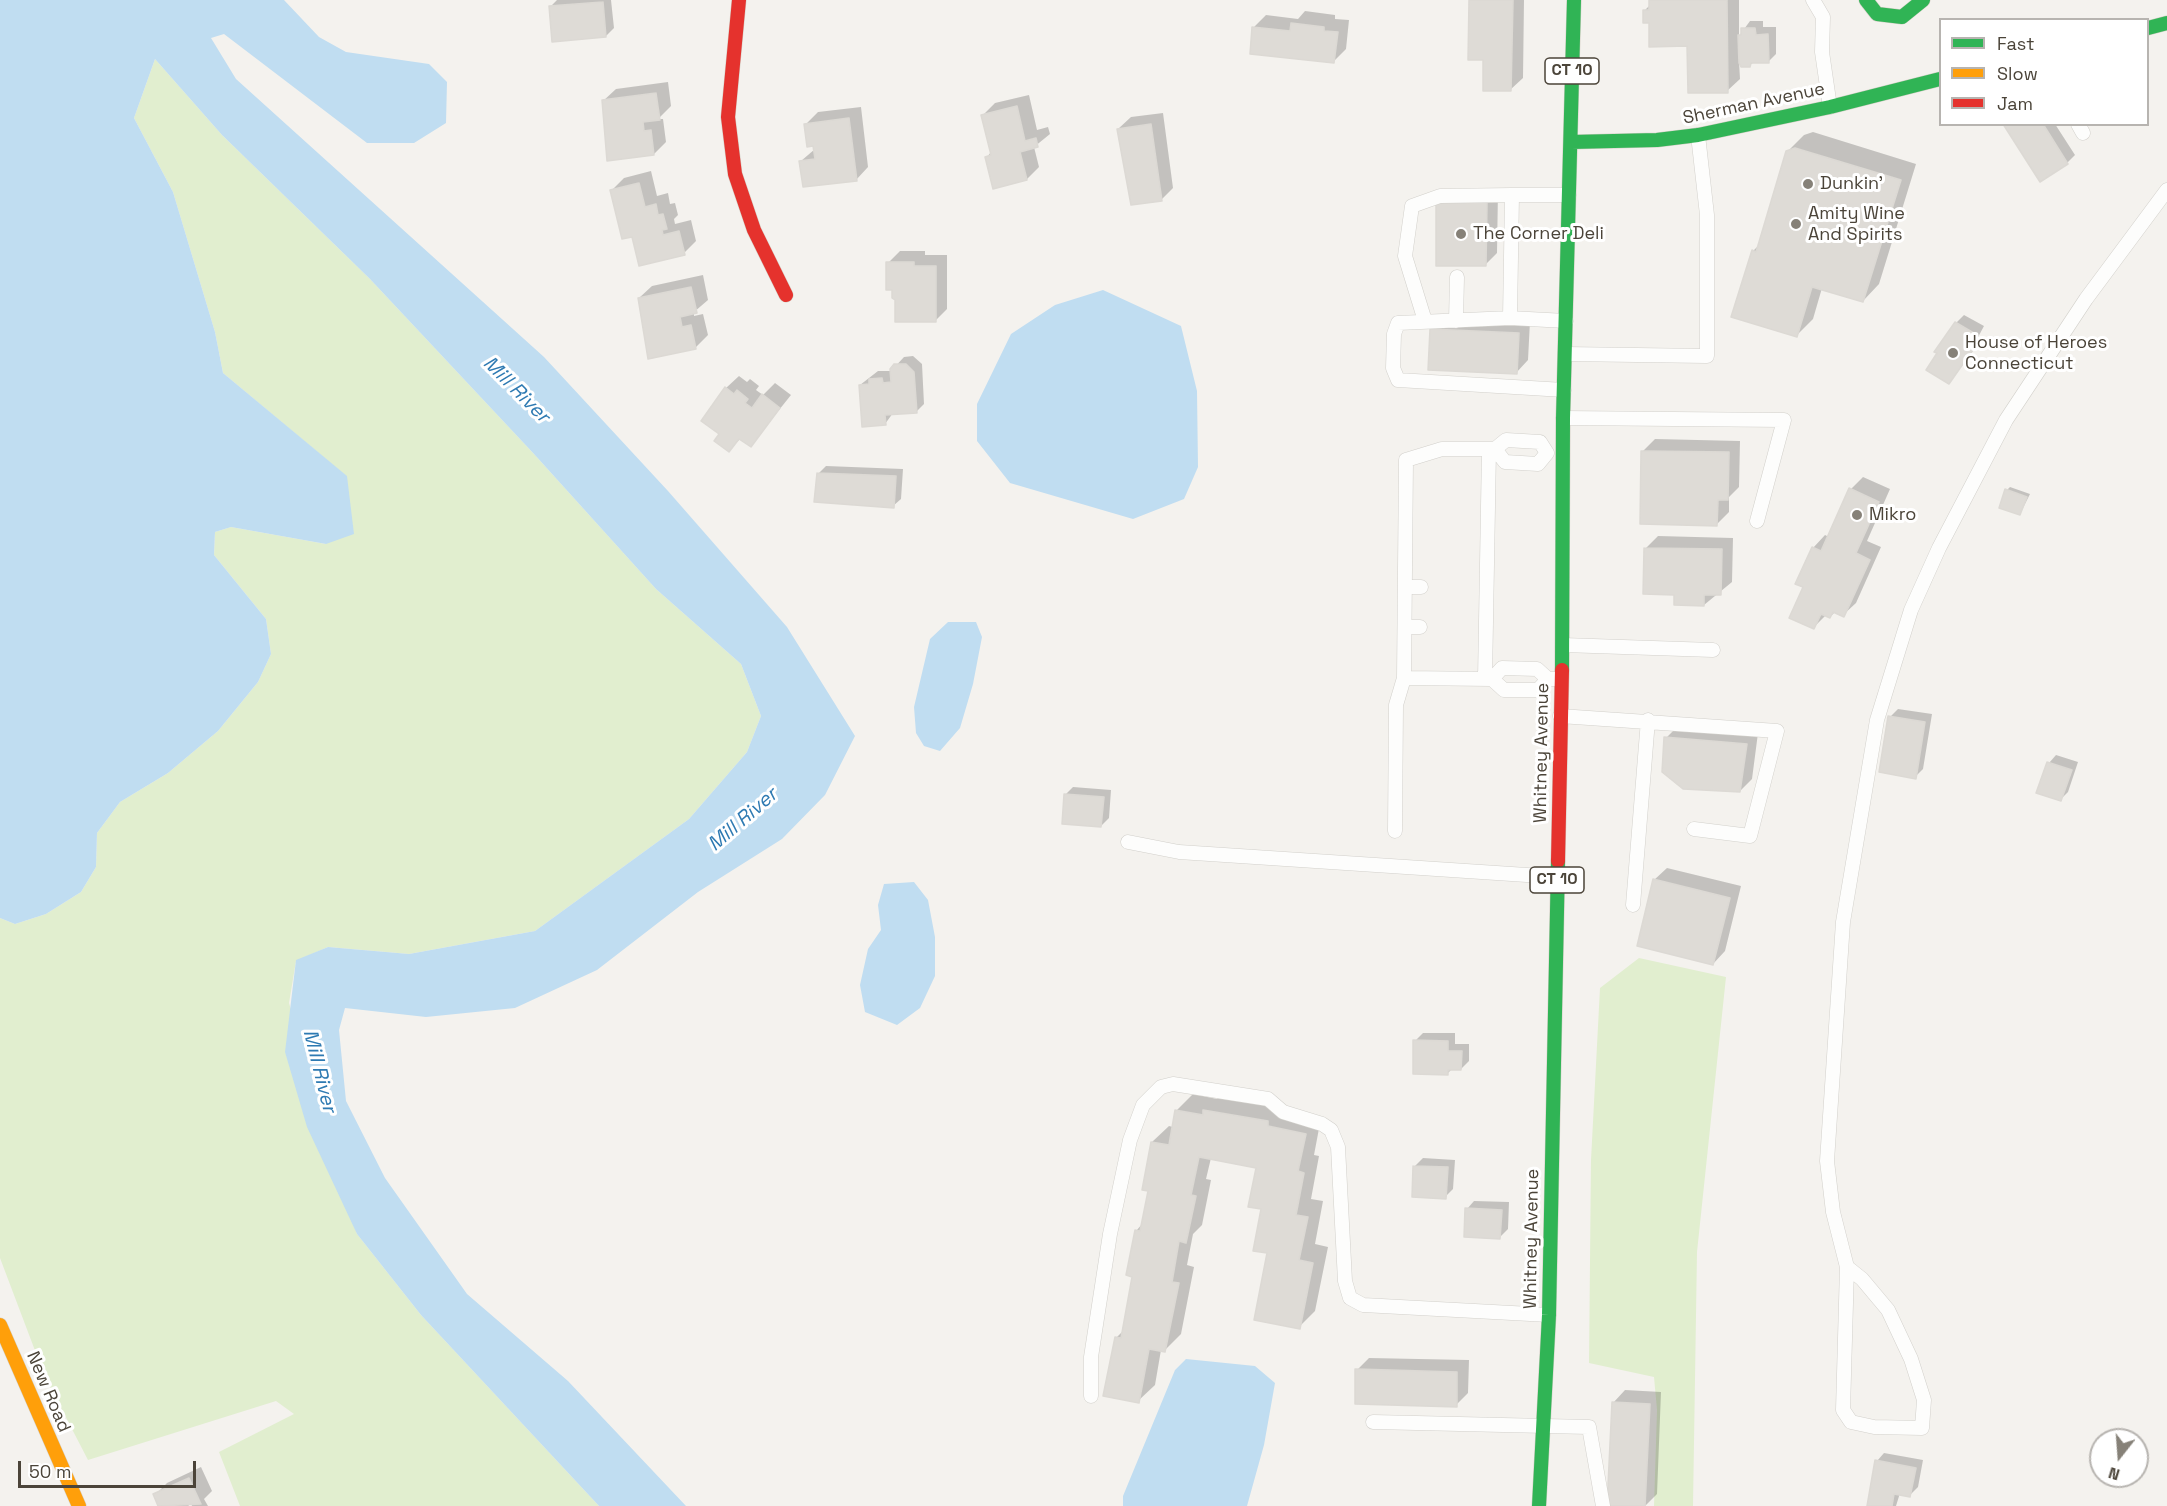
<!DOCTYPE html>
<html>
<head>
<meta charset="utf-8">
<style>
	body { margin:0 }
	#map { position:relative; width:2167px; height:1506px; overflow:hidden; background:#f4f2ee; font-family:"Space Grotesk",sans-serif }
	canvas { display:block }
	.legend { position:absolute; left:1939px; top:18px; width:210px; height:108px; box-sizing:border-box; background:#fff; border:2px solid #b7b4b0; margin:0; padding:8px 10px; list-style:none; font-size:18px; color:#4b4439 }
	.legend li { display:flex; align-items:center; gap:12px; height:30px }
	.legend b { width:30px; border:2px solid #b7b4b0 }
	.north { position:absolute; left:2089px; top:1428px; width:60px; height:60px; box-sizing:border-box; background:#fff; border:2px solid #b7b4b0; border-radius:50%; rotate:197deg; font-size:16px; font-weight:700; line-height:24px; text-align:center; color:#4b4439 }
	.north::after { content:''; display:block; margin:auto; width:21px; height:27px; background:#868178; clip-path:polygon(50% 0,100% 100%,50% 72%,0 100%) }
	.scale { position:absolute; left:18px; top:1461px; width:178px; height:27px; box-sizing:border-box; border:3px solid #4b4439; border-top:0; padding-left:8px; font-size:18px; line-height:21px; white-space:nowrap; color:#4b4439; -webkit-text-stroke:4px #fff; paint-order:stroke }
</style>
</head>
<body>
<div id="map">
<canvas width="2167" height="1506"></canvas>
<ul class="legend">
<li><b style="height:8px;background:#30b455"></b>Fast</li>
<li><b style="height:8px;background:#ff9f0a"></b>Slow</li>
<li><b style="height:8px;background:#e5322d"></b>Jam</li>
</ul>
<div class="north">N</div>
<div class="scale">50 m</div>
</div>
<script>
const g = document.querySelector('canvas').getContext('2d');
g.lineJoin = 'round';
function paint(path, color) { g.fillStyle = color; g.fill(path, 'evenodd'); }
const poly = rows => new Path2D(rows.map(r => 'M' + r).join(''));
function strokePath(path, color, width, dash) { g.strokeStyle = color; g.lineWidth = width; g.lineCap = dash ? 'butt' : 'round'; g.setLineDash(dash || []); g.stroke(path); }
function label(font, color, halo, rows, align = 'center') {
  g.font = font + ' "Space Grotesk",sans-serif'; g.lineWidth = 6; g.setLineDash([]); g.textBaseline = 'middle'; g.strokeStyle = halo; g.fillStyle = color; for (const [text, x, y, turn = 0] of rows) {
    g.save(); g.translate(x, y); g.rotate((+turn || 0) * Math.PI / 180); g.textAlign = isNaN(turn) ? turn : align; if (halo) g.strokeText(text, 0, 0); g.fillText(text, 0, 0); g.restore();
  }
}
const green = poly([
	[155,59,222,135,370,279,534,454,656,589,741,664,761,716,747,752,689,819,535,931,409,954,328,947,296,961,289,1003,357,1234,421,1315,599,1506,240,1506,219,1452,294,1414,276,1401,88,1460,45,1377,0,1258,0,918,15,924,46,914,81,892,96,867,97,833,120,802,168,773,218,731,258,682,271,654,266,619,214,555,215,532,231,527,326,544,346,476,223,373,215,332,173,192,134,118],
	[1639,958,1726,977,1697,1252,1693,1506,1654,1506,1657,1410,1654,1377,1589,1363,1591,1160,1600,988]
]);
const water = poly([
	[0,0,284,0,319,37,346,52,429,64,447,82,446,123,414,143,367,143,224,34,211,38,236,79,544,357,668,491,787,627,855,736,825,795,782,839,698,892,597,970,515,1008,426,1017,345,1008,339,1030,346,1101,385,1178,467,1294,568,1381,686,1506,599,1506,421,1315,357,1234,307,1127,285,1052,296,960,328,947,409,954,535,931,689,819,747,752,761,716,741,664,656,589,534,454,370,279,222,135,155,59,134,118,173,192,215,332,223,373,347,476,354,534,326,544,231,527,215,532,214,555,266,619,271,654,258,682,218,731,168,773,120,802,97,833,96,867,81,892,46,914,15,924,0,918],
	[1103,290,1181,326,1197,391,1198,467,1184,499,1133,519,1010,483,977,441,977,404,1011,334,1055,305],
	[948,622,976,622,982,637,973,684,960,728,940,751,924,746,916,733,914,707,930,639],
	[914,882,928,900,935,937,935,976,920,1008,897,1025,865,1012,860,985,868,949,881,930,878,905,884,884],
	[1186,1359,1255,1366,1275,1383,1264,1445,1247,1506,1123,1506,1123,1496,1175,1370]
]);
const shadow = poly([
	[557,0,611,0,614,28,606,36,550,7],
	[1470,0,1524,0,1523,78,1510,90,1485,59],
	[1650,0,1739,0,1739,36,1750,21,1763,21,1763,27,1776,27,1776,54,1768,62,1754,62,1750,65,1739,61,1740,79,1727,91,1689,45,1650,21,1644,11,1650,5],
	[1305,11,1335,15,1335,19,1349,20,1346,49,1334,61,1254,27,1266,15,1298,19],
	[668,82,671,106,658,119,663,119,666,142,654,154,603,101,616,89],
	[1029,95,1037,130,1048,127,1050,134,1034,147,1039,167,1027,179,987,157,991,152,982,116,995,103],
	[861,107,868,167,856,180,801,161,815,149,805,125,818,112],
	[1163,113,1173,188,1161,200,1118,129,1131,117],
	[2004,124,2055,124,2075,155,2067,163],
	[1813,132,1916,164,1879,284,1863,301,1822,288,1813,319,1796,336,1753,251,1759,245,1787,152,1804,135],
	[651,171,657,196,668,193,670,204,675,203,678,215,674,219,675,224,691,220,696,241,684,253,633,235,612,190,624,178],
	[1498,190,1497,253,1485,265,1438,202],
	[900,251,925,251,925,255,947,255,947,309,935,321,897,300,888,263],
	[703,275,708,300,694,312,694,316,703,314,708,335,696,347,639,298,652,286],
	[1964,315,1984,326,1976,341,1979,343,1949,382,1956,323],
	[1443,317,1530,321,1528,360,1516,373,1431,329],
	[913,356,922,364,924,404,916,412,893,413,885,424,860,385,878,371,891,371,904,357],
	[739,376,747,382,750,379,759,386,756,390,763,395,775,383,791,395,751,445,741,438,729,450,721,434,726,388],
	[1655,439,1740,441,1739,487,1729,497,1729,512,1717,524,1643,451],
	[826,466,903,469,901,499,893,506,818,474],
	[1863,477,1890,489,1867,541,1881,547,1856,603,1843,615,1835,612,1830,617,1826,615,1814,627,1805,587,1813,548,1825,535,1829,537,1851,489],
	[2010,487,2030,494,2020,514,2007,490],
	[1658,536,1733,538,1732,582,1704,605,1675,594,1646,548],
	[1898,709,1932,714,1923,769,1915,777,1890,717],
	[1678,726,1758,733,1752,779,1740,791,1666,738],
	[2056,755,2078,762,2068,792,2060,800,2049,763],
	[1073,787,1111,790,1109,818,1101,826,1065,795],
	[1667,868,1741,886,1725,951,1713,964,1654,880],
	[1423,1033,1455,1033,1455,1044,1469,1044,1469,1061,1461,1069,1452,1069,1448,1073,1415,1041],
	[1193,1094,1217,1099,1221,1094,1321,1118,1314,1155,1319,1156,1311,1199,1323,1201,1315,1244,1328,1247,1315,1311,1299,1327,1269,1252,1258,1167,1211,1158,1206,1179,1211,1180,1202,1225,1193,1234,1187,1265,1194,1267,1181,1334,1165,1350,1161,1350,1155,1385,1138,1401,1116,1338,1124,1330,1134,1275,1136,1231,1143,1223,1149,1190,1152,1142,1169,1126,1173,1127,1176,1111],
	[1423,1158,1455,1160,1453,1189,1445,1197,1415,1166],
	[1474,1201,1509,1202,1508,1229,1500,1237,1467,1209],
	[1369,1358,1469,1360,1468,1393,1456,1405,1357,1370],
	[1625,1390,1661,1392,1657,1494,1645,1506,1613,1403],
	[1884,1453,1923,1460,1918,1487,1910,1495,1900,1493,1896,1506,1869,1506,1877,1461],
	[201,1467,212,1491,204,1499,208,1506,192,1506,190,1501,187,1503,189,1506,160,1506,155,1495,167,1483]
]);
const building = poly([
	[1469,0,1513,0,1511,91,1483,91,1483,60,1468,60,1469,0],
	[1649,0,1727,0,1728,93,1688,93,1687,46,1649,47,1649,23,1643,23,1643,10,1649,10,1649,0],
	[603,2,606,37,552,42,549,6,603,2],
	[1291,23,1324,27,1324,31,1338,32,1334,63,1250,54,1252,27,1290,31,1291,23],
	[1741,28,1755,28,1756,35,1768,34,1769,63,1751,63,1750,67,1741,67,1739,63,1738,35,1741,35,1741,28],
	[656,93,660,120,643,122,644,131,651,130,654,155,607,161,602,100,656,93],
	[1017,106,1025,141,1036,138,1038,147,1020,152,1027,180,993,189,985,157,991,155,981,115,1017,106],
	[849,118,857,181,803,187,799,161,815,159,813,146,807,147,804,124,849,118],
	[1151,124,1162,201,1131,205,1117,129,1151,124],
	[2003,124,2043,124,2068,164,2040,182,2003,124],
	[1795,148,1901,180,1863,302,1812,287,1797,337,1731,317,1752,250,1756,252,1786,151,1795,148],
	[639,183,645,207,656,204,658,215,663,214,667,229,662,230,663,235,679,231,685,255,639,266,632,237,622,239,610,190,639,183],
	[1436,201,1487,202,1486,266,1436,266,1436,201],
	[886,262,914,262,914,266,936,266,936,322,895,322,895,300,892,298,892,290,886,290,886,262],
	[691,287,697,313,680,317,682,327,691,325,696,349,648,359,638,298,691,287],
	[1955,322,1977,335,1969,349,1972,351,1949,384,1926,370,1937,353,1934,352,1955,322],
	[1430,329,1519,333,1517,374,1428,370,1430,329],
	[894,364,906,364,914,372,917,413,885,415,886,425,862,427,859,385,869,384,869,379,882,378,883,383,891,382,890,369,894,364],
	[725,387,734,394,737,390,748,399,745,403,752,408,762,394,780,408,751,447,739,439,729,452,714,441,719,434,701,421,725,387],
	[1641,451,1729,452,1728,500,1718,500,1717,526,1640,524,1641,451],
	[817,473,896,476,894,508,814,502,817,473],
	[1849,488,1879,502,1856,553,1870,560,1844,617,1833,612,1830,618,1821,614,1814,629,1789,618,1803,587,1795,584,1812,547,1821,551,1849,488],
	[2005,489,2027,497,2020,515,1999,508,2005,489],
	[1644,548,1722,549,1721,595,1704,595,1704,606,1674,605,1674,595,1643,594,1644,548],
	[1888,716,1925,722,1916,779,1879,772,1888,716],
	[1664,737,1747,744,1740,792,1683,789,1662,772,1664,737],
	[2047,762,2072,770,2061,801,2036,793,2047,762],
	[1064,794,1104,797,1101,827,1062,824,1064,794],
	[1653,879,1730,898,1713,965,1637,946,1653,879],
	[1413,1040,1448,1041,1448,1051,1462,1051,1461,1070,1448,1070,1448,1075,1413,1074,1413,1040],
	[1175,1110,1203,1115,1203,1110,1268,1121,1268,1126,1306,1134,1298,1171,1304,1173,1296,1215,1308,1217,1299,1260,1313,1263,1300,1329,1254,1320,1267,1253,1253,1251,1261,1209,1248,1207,1256,1168,1199,1157,1191,1195,1196,1196,1186,1243,1179,1241,1172,1282,1179,1283,1165,1352,1149,1349,1139,1403,1103,1396,1115,1337,1121,1338,1132,1277,1126,1275,1135,1230,1140,1231,1148,1191,1142,1190,1151,1142,1169,1145,1175,1110],
	[1413,1166,1448,1167,1446,1199,1412,1197,1413,1166],
	[1465,1208,1502,1210,1500,1239,1464,1237,1465,1208],
	[1355,1369,1457,1372,1457,1407,1355,1404,1355,1369],
	[1612,1402,1650,1404,1645,1506,1607,1506,1612,1402],
	[1875,1460,1916,1468,1910,1497,1894,1494,1892,1506,1867,1506,1875,1460],
	[189,1478,201,1504,158,1506,153,1494,189,1478]
]);
const lane = poly([
	[1813,0,1823,17,1822,52,1830,107],
	[2078,124,2083,133],
	[1510,318,1512,195,1569,195],
	[1425,321,1405,256,1412,206,1440,196,1512,195],
	[1456,321,1457,277],
	[1565,354,1707,356,1707,215,1698,135],
	[1564,390,1398,380,1393,368,1394,334,1398,323,1510,318,1566,321],
	[1563,418,1784,420,1757,521],
	[1405,587,1421,587],
	[1405,627,1420,627],
	[1563,645,1713,650],
	[1485,679,1489,449],
	[1492,679,1404,678,1406,460,1442,449,1495,449,1506,440,1540,442,1547,453,1538,464,1505,462,1495,449],
	[1548,679,1538,690,1504,690,1492,679,1502,668,1537,669,1548,679,1561,679],
	[1560,716,1777,731,1750,836,1694,829],
	[1395,831,1396,705,1404,678],
	[1128,842,1179,852,1557,877],
	[1633,905,1648,720],
	[1847,1267,1862,1279,1888,1310,1911,1359,1924,1400,1922,1428,1874,1427,1851,1422,1843,1410,1847,1267,1833,1212,1827,1161,1843,922,1877,720,1911,610,1939,548,2006,420,2086,299,2167,190],
	[1091,1396,1091,1357,1110,1234,1130,1140,1143,1105,1161,1087,1173,1084,1268,1099,1283,1112,1322,1124,1331,1130,1338,1147,1345,1281,1350,1298,1363,1305,1549,1315],
	[1373,1422,1589,1427,1603,1506]
]);
const fast = poly([
	[1866,0,1877,14,1902,17,1923,0],
	[2148,28,2167,23],
	[1571,142,1657,140,1698,135,1830,107,1940,79],
	[1562,670,1563,418,1574,0],
	[1539,1506,1549,1315,1558,861]
]);
const slow = poly([
	[0,1325,79,1506]
]);
const jam = poly([
	[739,0,728,117,735,174,754,230,786,295],
	[1558,861,1562,670]
]);
const markers = [
	[1808,184,6,"#868178"],
	[1796,224,6,"#868178"],
	[1461,234,6,"#868178"],
	[1953,353,6,"#868178"],
	[1857,515,6,"#868178"]
];
const shields = [
	[1572,71,54],
	[1557,880,54]
];
const shieldNames = [
	["CT 10",1572,71],
	["CT 10",1557,880]
];
const streetNames = [
	["Sherman Avenue",1754,104,-12],
	["Whitney Avenue",1542,753,-89],
	["Whitney Avenue",1532,1239,-89],
	["New Road",48,1392,67]
];
const poiNames = [
	["Dunkin'",1820,184],
	["Amity Wine",1808,214],
	["And Spirits",1808,235],
	["The Corner Deli",1473,234],
	["House of Heroes",1965,343],
	["Connecticut",1965,364],
	["Mikro",1869,515]
];
const waterNames = [
	["Mill River",516,390,45],
	["Mill River",743,820,-41],
	["Mill River",319,1071,76]
];
paint(green, '#e1eecf');
paint(water, '#c0ddf1');
paint(shadow, '#0003');
paint(building, '#dedbd6');
strokePath(building, '#dcd9d4', 1.5);
strokePath(lane, '#d2d0cb', 15);
strokePath(fast, '#d3cfc5', 15);
strokePath(slow, '#d3cfc5', 15);
strokePath(jam, '#d3cfc5', 15);
strokePath(lane, '#fdfdfc', 14);
strokePath(fast, '#30b455', 14);
strokePath(slow, '#ff9f0a', 14);
strokePath(jam, '#e5322d', 14);
for (const [x, y, r, color] of markers) { const dot = new Path2D(); dot.arc(x, y, r, 0, 2 * Math.PI); g.fillStyle = color; g.fill(dot); strokePath(dot, '#fff', 2); }
for (const [x, y, w] of shields) { const box = new Path2D(); box.roundRect(x - w / 2, y - 13, w, 26, 4.5); g.fillStyle = '#fff'; g.fill(box); strokePath(box, '#4b4439', 1.5); }
label('bold 16px', '#4b4439', null, shieldNames);
label('18px', '#4b4439', '#fff', streetNames);
label('18px', '#4b4439', '#fff', poiNames, 'left');
label('italic 20px', '#2e7ab2', '#fff', waterNames);
</script>
</body>
</html>
